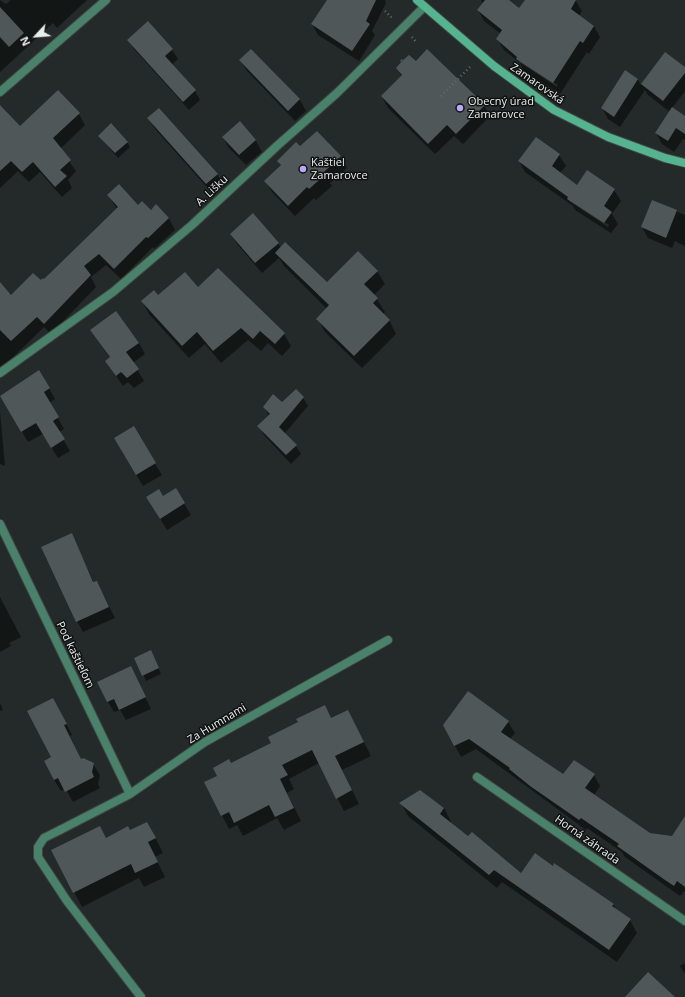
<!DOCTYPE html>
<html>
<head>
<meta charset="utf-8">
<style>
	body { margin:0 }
	#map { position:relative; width:685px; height:997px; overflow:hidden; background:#232a29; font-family:"Open Sans",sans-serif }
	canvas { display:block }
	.north { position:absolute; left:16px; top:16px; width:40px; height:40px; -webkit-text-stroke:3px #0f1211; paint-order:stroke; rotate:244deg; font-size:11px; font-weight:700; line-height:16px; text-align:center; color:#e9edec }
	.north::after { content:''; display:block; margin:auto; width:14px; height:18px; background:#e9edec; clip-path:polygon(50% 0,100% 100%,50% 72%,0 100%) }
</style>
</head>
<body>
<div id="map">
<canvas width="685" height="997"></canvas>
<div class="north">N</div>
</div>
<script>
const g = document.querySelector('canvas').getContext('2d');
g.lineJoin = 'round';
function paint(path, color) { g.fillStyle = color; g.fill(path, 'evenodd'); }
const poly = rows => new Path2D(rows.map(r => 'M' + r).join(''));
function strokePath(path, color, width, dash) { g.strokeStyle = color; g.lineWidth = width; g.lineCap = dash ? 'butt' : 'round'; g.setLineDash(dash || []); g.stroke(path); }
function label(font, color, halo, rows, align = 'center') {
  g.font = font + ' "Open Sans",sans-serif'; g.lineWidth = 3; g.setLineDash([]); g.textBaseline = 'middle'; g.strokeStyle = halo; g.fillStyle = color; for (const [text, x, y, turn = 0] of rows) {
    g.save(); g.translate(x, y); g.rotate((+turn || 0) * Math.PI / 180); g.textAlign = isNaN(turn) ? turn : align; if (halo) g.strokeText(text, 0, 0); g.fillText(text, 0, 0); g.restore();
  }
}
const shadow = poly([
	[0,0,6,4,11,0,87,0,57,28,53,23,0,72],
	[328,0,385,0,386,3,372,31,375,35,359,61,318,35,312,24],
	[481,0,507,0,519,9,527,0,575,0,582,11,579,16,594,26,600,37,589,54,587,52,560,94,523,70,520,63,504,50,497,39,501,34,484,21,478,10,483,4],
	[519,60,558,85,557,87,519,62],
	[148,22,172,50,178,59,171,65,195,91,200,100,189,110,134,49,129,40],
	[251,50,300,100,306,111,295,121,247,71,240,60],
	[666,53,685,68,685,91,672,108,685,117,685,140,683,139,674,152,662,144,656,133,670,112,648,95,645,90,620,127,608,119,602,108,625,72,638,80,641,85],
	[416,63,484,105,490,116,463,144,454,136,435,154,388,108,382,97,402,77,397,68],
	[79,114,85,125,60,149,76,171,68,180,72,188,62,197,40,172,29,182,18,171,0,188,0,120,20,128],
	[148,118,217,174,223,185,213,194,155,129],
	[240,122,256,141,262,152,246,165,229,148,223,137],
	[317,132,340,157,347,168,330,183,332,186,316,200,314,198,295,216,272,192,266,181,281,166,278,161,300,148],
	[99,136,127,142,130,147,118,158],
	[559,155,566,166,560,173,577,186,587,171,614,190,621,201,612,214,618,224,611,233,575,210,573,206,525,172,519,161],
	[569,199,609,225,608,227,569,201],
	[108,195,151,211,156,206,169,219,175,230,154,249,153,247,121,279,106,265,91,277,96,287,51,334,44,327,0,370,0,283,11,296,44,281,117,209],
	[652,201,685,215,685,246,675,241,672,248,648,238,642,227],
	[231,234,278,243,281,248,327,283,377,271,385,284,374,295,385,312,383,314,389,320,396,334,362,368,325,332,318,319,327,309,284,266,279,258,262,273,238,245],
	[198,288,284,334,291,346,282,356,268,343,261,351,248,340,221,363,205,344,189,358,149,314,142,301],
	[91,330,139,343,145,354,133,363,144,381,134,388,128,382,123,386,106,361,110,358],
	[49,388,55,399,49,403,64,429,59,432,70,451,58,458,43,434,28,442,1,396],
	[303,398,308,406,284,434,296,446,301,454,291,464,264,435,259,426,269,416,264,407],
	[0,411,5,466,0,464],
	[133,428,162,475,143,486,121,450],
	[175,489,191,515,167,530,154,508,163,497],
	[71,535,94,583,97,582,115,618,83,632,77,621],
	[0,597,21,637,9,643,11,646,0,652],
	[153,657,161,674,146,681,136,658],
	[137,679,151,709,126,720,120,710,114,712,108,702],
	[0,703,3,710,0,711],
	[59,710,72,735,70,736,81,760,93,764,100,775,98,784,100,788,73,802,65,788,61,791,54,780,52,757],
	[348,711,371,756,342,770,359,804,344,811,319,763,289,779,294,789,287,793,301,821,284,830,277,818,243,836,237,825,229,829,205,783,218,776,231,765],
	[508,722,515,733,510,739,564,776,594,775,600,786,594,795,650,834,673,837,685,835,685,892,684,891,680,896,625,857,622,852,587,828,586,830,476,749,461,757,444,725],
	[420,791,444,808,451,822,450,823,521,874,553,867,613,904,616,910,630,920,637,933,617,962,502,882,497,888,408,816,401,803],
	[130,831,155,837,163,853,155,857,165,877,144,887,139,878,82,907,74,892],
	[685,963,685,974,680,966]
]);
const building = poly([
	[327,0,376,0,366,21,370,24,352,51,311,24],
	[485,0,509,0,519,8,525,0,576,0,571,9,594,26,583,43,580,41,553,83,516,59,517,57,496,39,502,30,477,10],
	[0,7,24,33,9,47,0,37],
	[148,21,173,49,165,56,196,90,183,102,127,40],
	[251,49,300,99,288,111,239,60],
	[427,49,485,105,456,134,447,125,428,144,381,96,402,75,396,68,402,61,409,55,416,61],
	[665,52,685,67,685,73,663,101,641,84],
	[625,70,638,79,614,117,601,108],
	[58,90,80,113,53,138,71,160,60,170,67,176,55,187,33,162,22,172,11,161,0,171,0,105,20,126],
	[672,107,685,116,685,134,676,128,668,141,655,133],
	[159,108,218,174,206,184,147,118],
	[240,121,256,140,239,155,222,137],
	[111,123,128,142,115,153,98,136],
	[317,131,341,156,324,172,326,174,309,189,307,187,288,206,264,181,281,165,277,161,296,142,300,146],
	[536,137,560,154,552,166,577,185,587,170,615,189,604,206,612,212,604,223,567,199,568,197,518,161],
	[119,184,138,205,142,201,151,210,156,204,169,218,148,238,146,237,114,269,99,254,84,266,91,275,44,324,37,317,11,341,0,330,0,282,11,295,33,273,41,280,43,278,44,279,118,207,107,195],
	[652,200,677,210,666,238,641,227],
	[253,213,279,243,255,263,230,234],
	[285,242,327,282,358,251,378,271,364,284,378,298,373,303,390,320,354,356,316,319,329,305,275,253],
	[218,268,285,333,275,344,260,331,253,339,241,328,213,351,197,332,182,346,141,301,154,290,158,295,185,272,198,287],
	[116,311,139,343,126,352,139,369,127,378,121,372,116,376,105,361,110,357,90,330],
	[39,370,50,388,44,392,59,417,53,421,65,439,51,448,36,423,21,432,0,396],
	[296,389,304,397,279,427,297,445,286,455,257,426,270,414,263,407,273,394,282,402],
	[134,426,156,463,136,475,114,438],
	[176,488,185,503,160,519,146,497,159,489,163,496],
	[72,533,93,582,97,581,109,607,76,622,41,547],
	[151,650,159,668,142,676,134,658],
	[131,666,146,697,119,710,114,699,107,702,97,682],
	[468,691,509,721,501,732,563,774,574,760,595,774,585,788,650,833,672,836,685,816,685,887,677,881,674,886,665,880,617,846,619,844,581,818,579,820,530,786,509,769,510,768,469,739,454,746,443,725],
	[53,698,67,724,64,725,81,759,83,758,94,763,92,772,94,777,65,792,58,778,54,780,44,761,51,757,27,711],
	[325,705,331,718,348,710,364,742,335,756,352,790,336,799,312,750,282,765,288,775,280,779,294,808,275,817,269,805,234,823,229,812,221,816,204,782,217,776,213,768,229,759,231,763,271,743,268,737,298,722,296,719],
	[420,790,444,808,440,814,468,836,472,832,521,873,535,853,553,866,554,863,614,904,612,906,631,919,609,950,494,870,489,875,399,803],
	[147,822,156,838,148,842,158,862,135,873,131,864,73,893,51,850,100,826,106,838,128,826,130,830],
	[648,972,675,997,625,997]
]);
const path = poly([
	[385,11,393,19],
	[412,37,417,43],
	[401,60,402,61],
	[441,96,470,67]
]);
const service = poly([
	[60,830,44,838,38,847,38,857,67,901,141,997]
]);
const minor = poly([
	[0,92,106,0],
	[0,373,113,292,192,225,278,145,337,93,424,7],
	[0,524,130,794],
	[477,777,685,921],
	[60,830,130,794,205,742,388,640]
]);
const secondary = poly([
	[417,0,494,66,554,110,608,137,665,158,685,163]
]);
const markers = [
	[460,108,4,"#b7abf8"],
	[303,169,4,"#b7abf8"]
];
const streetNames = [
	["Zamarovská",537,84,35],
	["A. Lišku",212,191,-43],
	["Pod kaštieľom",75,655,64],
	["Za Humnami",217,724,-31],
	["Horná záhrada",587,840,35]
];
const poiNames = [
	["Obecný úrad",468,102],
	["Zamarovce",468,115],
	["Kaštiel",311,163],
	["Zamarovce",311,176]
];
paint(shadow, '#0007');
paint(building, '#4f5758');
strokePath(service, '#3f4544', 10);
strokePath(minor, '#3f4544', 10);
strokePath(secondary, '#3f4544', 10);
strokePath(path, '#646a69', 2.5, [1, 3]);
strokePath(service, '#49816a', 8);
strokePath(minor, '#49816a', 8);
strokePath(secondary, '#55b48f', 8);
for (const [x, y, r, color] of markers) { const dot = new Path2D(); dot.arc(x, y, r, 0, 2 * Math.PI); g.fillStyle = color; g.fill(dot); strokePath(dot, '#0f1211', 1.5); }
label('11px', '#e9edec', '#0f1211', streetNames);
label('11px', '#e9edec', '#0f1211', poiNames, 'left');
</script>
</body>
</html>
